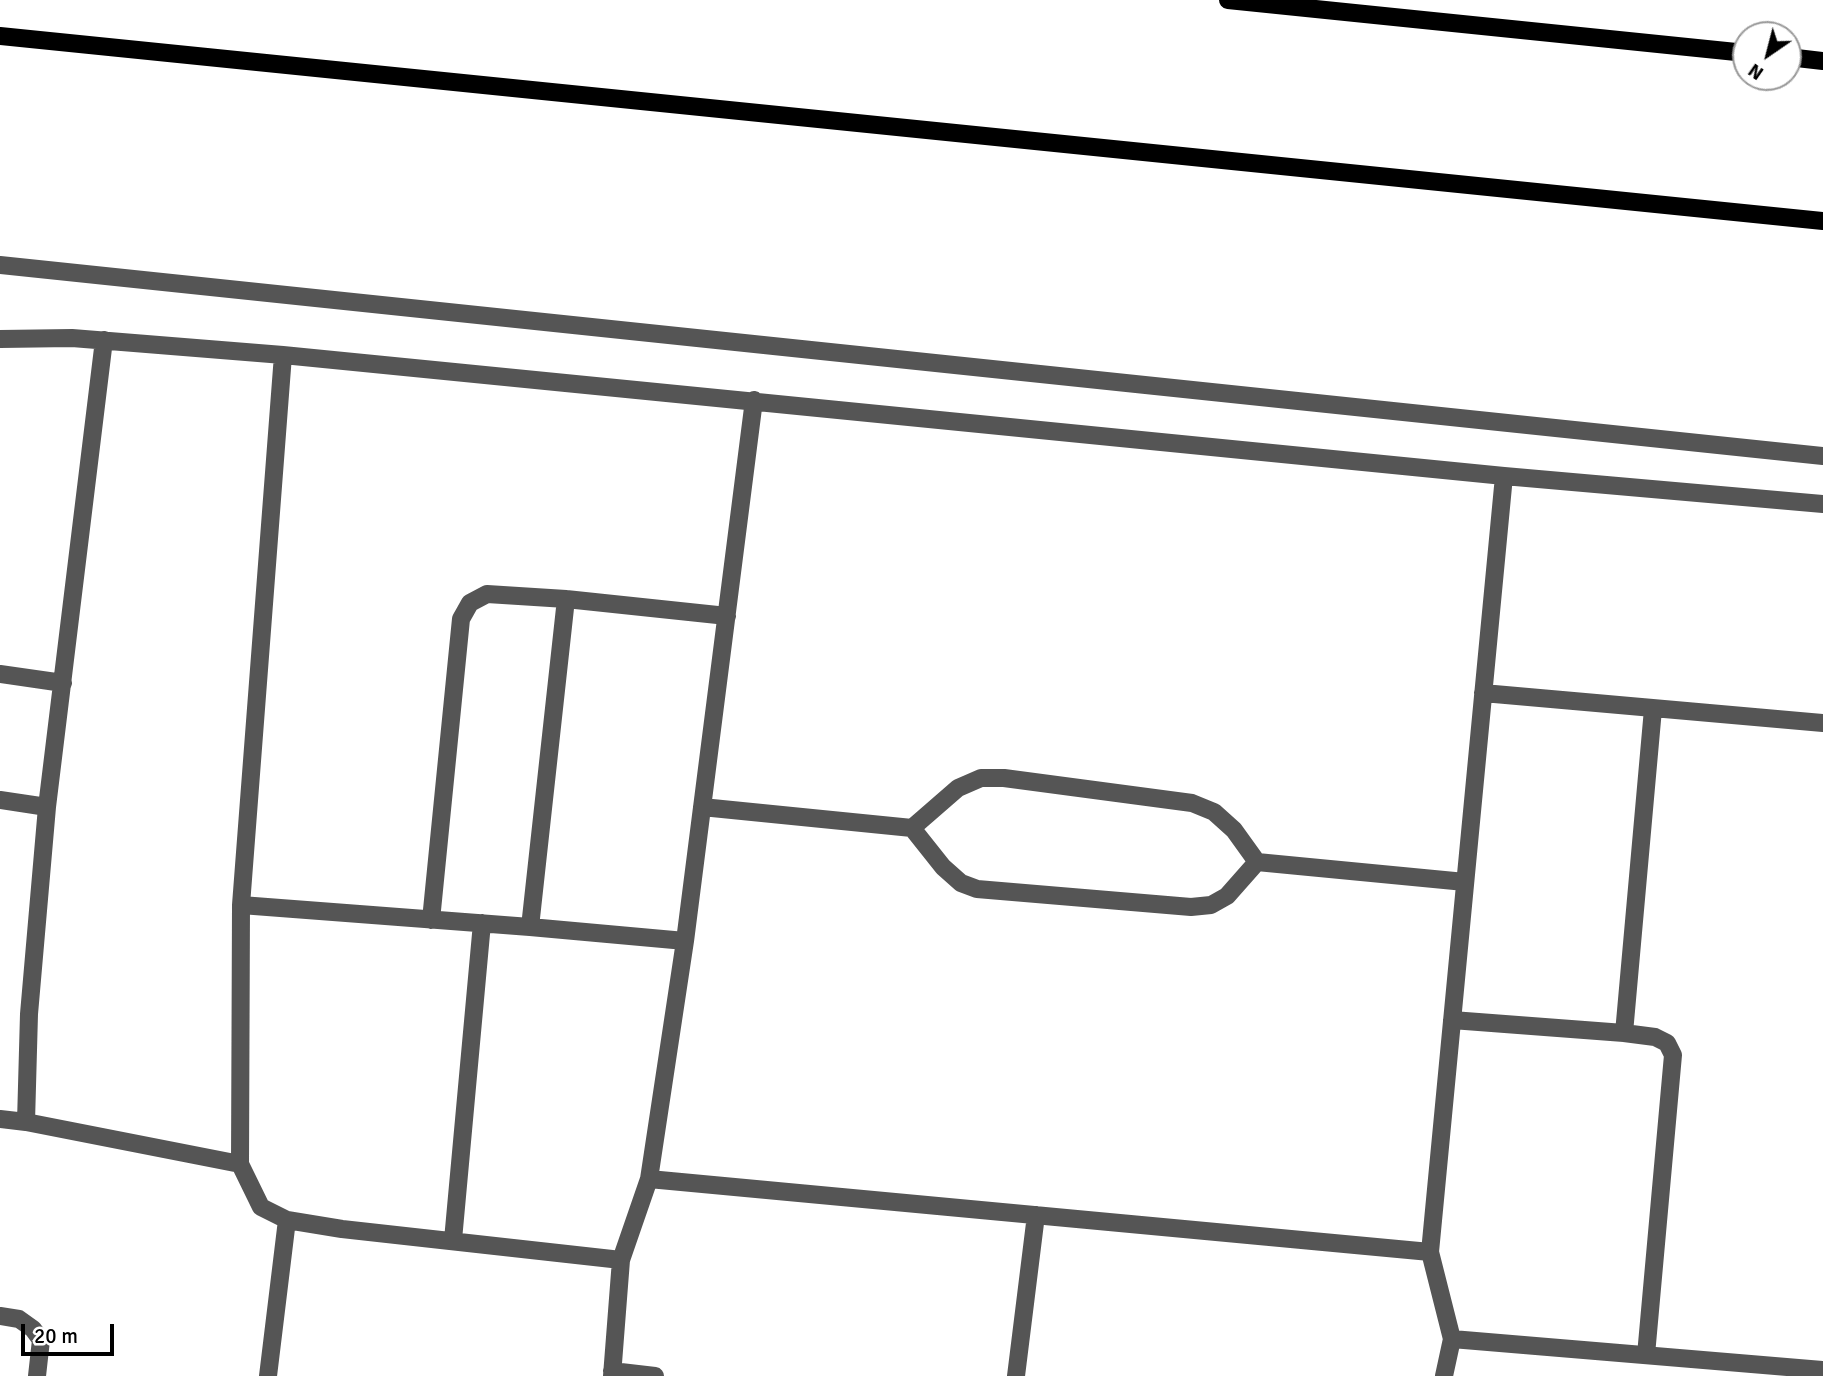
<!DOCTYPE html>
<html>
<head>
<meta charset="utf-8">
<style>
	body { margin:0 }
	#map { position:relative; width:1823px; height:1376px; overflow:hidden; background:#fff; font-family:Signika,sans-serif }
	canvas { display:block }
	.north { position:absolute; left:1732px; top:21px; width:70px; height:70px; box-sizing:border-box; background:#fff; border:2px solid #999; border-radius:50%; rotate:215deg; font-size:19px; font-weight:700; line-height:28px; text-align:center; color:#000 }
	.north::after { content:''; display:block; margin:auto; width:24px; height:32px; background:#000; clip-path:polygon(50% 0,100% 100%,50% 72%,0 100%) }
	.scale { position:absolute; left:21px; top:1324px; width:93px; height:32px; box-sizing:border-box; border:4px solid #000; border-top:0; padding-left:9px; font-size:21px; line-height:24px; white-space:nowrap; color:#000; -webkit-text-stroke:5px #fff; paint-order:stroke }
</style>
</head>
<body>
<div id="map">
<canvas width="1823" height="1376"></canvas>
<div class="north">N</div>
<div class="scale">20 m</div>
</div>
<script>
const g = document.querySelector('canvas').getContext('2d');
g.lineJoin = 'round';
const poly = rows => new Path2D(rows.map(r => 'M' + r).join(''));
function strokePath(path, color, width, dash) { g.strokeStyle = color; g.lineWidth = width; g.lineCap = dash ? 'butt' : 'round'; g.setLineDash(dash || []); g.stroke(path); }
const minor = poly([
	[0,265,1823,456],
	[0,339,72,338,283,355,1504,476,1823,504],
	[754,400,685,941,649,1179,1430,1252,1504,476],
	[0,674,63,683],
	[1483,693,1823,723],
	[0,800,47,807],
	[702,807,912,828,943,867,961,883,977,889,1191,907,1211,905,1227,896,1257,862,1465,882],
	[912,828,958,788,981,778,1004,778,1192,803,1214,812,1234,830,1257,862],
	[241,905,530,927,685,941],
	[431,920,461,619,470,603,487,594,566,599,727,616],
	[530,927,566,599],
	[1452,1020,1624,1033,1655,1037,1667,1043,1673,1055,1646,1355],
	[1624,1033,1653,709],
	[0,1119,26,1122,240,1164,241,905,283,355],
	[26,1122,29,1014,47,807,104,340],
	[240,1164,261,1207,287,1220,342,1229,621,1260],
	[453,1240,482,923],
	[1430,1252,1452,1339],
	[0,1316,19,1319,33,1329,41,1340,37,1376],
	[612,1371,655,1376],
	[268,1376,287,1220],
	[612,1376,621,1260,649,1179],
	[1016,1376,1036,1215],
	[1444,1376,1452,1339,1823,1370]
]);
const major = poly([
	[1228,0,1746,53],
	[0,36,1823,221],
	[1788,57,1823,61]
]);
strokePath(minor, '#555', 18);
strokePath(major, '#000', 18);
</script>
</body>
</html>
